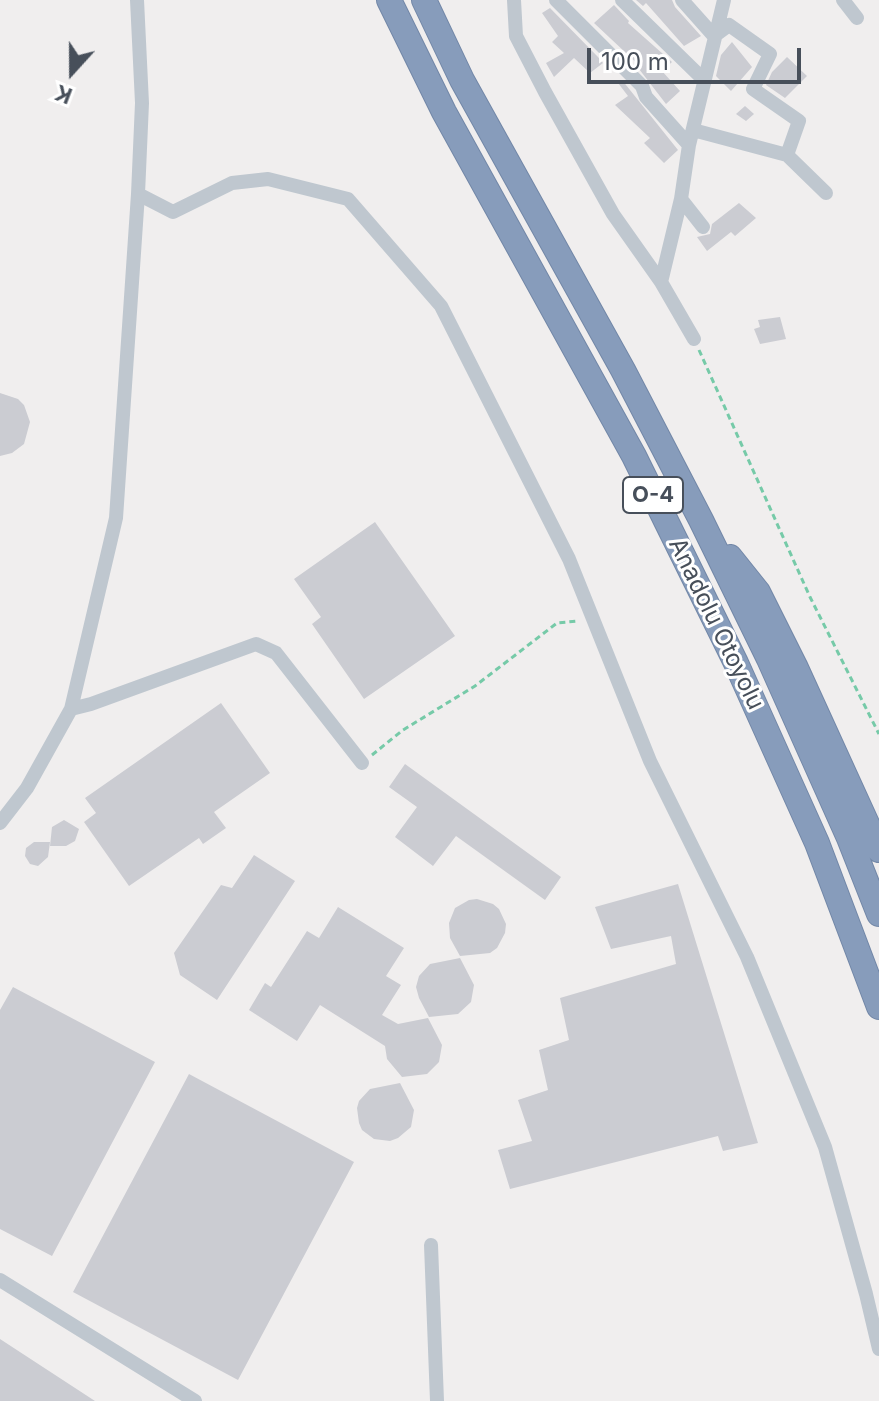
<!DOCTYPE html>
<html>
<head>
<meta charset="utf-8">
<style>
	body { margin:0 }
	#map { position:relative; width:879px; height:1401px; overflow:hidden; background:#f0eeee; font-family:Inter,sans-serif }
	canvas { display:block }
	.north { position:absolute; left:32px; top:32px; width:80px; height:80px; -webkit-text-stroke:6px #fff; paint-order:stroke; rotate:201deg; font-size:22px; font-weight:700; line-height:32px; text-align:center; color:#474f5a }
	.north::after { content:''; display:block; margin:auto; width:28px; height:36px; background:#474f5a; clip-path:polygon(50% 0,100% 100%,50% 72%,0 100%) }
	.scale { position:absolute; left:587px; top:48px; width:214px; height:36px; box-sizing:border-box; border:4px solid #474f5a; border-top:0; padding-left:10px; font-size:24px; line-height:28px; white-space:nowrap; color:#474f5a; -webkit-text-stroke:6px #fff; paint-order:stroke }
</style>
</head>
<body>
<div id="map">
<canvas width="879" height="1401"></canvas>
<div class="north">K</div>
<div class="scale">100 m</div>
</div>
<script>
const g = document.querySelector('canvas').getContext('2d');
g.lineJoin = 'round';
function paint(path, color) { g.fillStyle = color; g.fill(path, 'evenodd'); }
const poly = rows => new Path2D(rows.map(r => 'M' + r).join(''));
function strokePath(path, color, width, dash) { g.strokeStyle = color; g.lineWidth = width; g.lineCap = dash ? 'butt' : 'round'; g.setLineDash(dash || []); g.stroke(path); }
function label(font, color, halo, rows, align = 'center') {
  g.font = font + ' Inter,sans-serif'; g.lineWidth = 6; g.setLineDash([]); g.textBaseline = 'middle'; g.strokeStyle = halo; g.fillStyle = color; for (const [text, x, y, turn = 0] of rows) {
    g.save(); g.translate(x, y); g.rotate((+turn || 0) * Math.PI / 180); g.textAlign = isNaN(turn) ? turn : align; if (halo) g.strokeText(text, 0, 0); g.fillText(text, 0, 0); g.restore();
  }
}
const building = poly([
	[636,0,672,0,675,7,701,36,684,46,646,3,643,6],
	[614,5,629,21,628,23,672,62,662,71,680,91,666,104,639,69,642,68,594,23],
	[550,8,598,57,603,63,590,73,574,58,554,77,546,63,564,53,552,42,558,36,542,13],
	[732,42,752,67,731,91,716,76,721,55],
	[787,57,807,76,785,98,766,85,772,72],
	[622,80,678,150,664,163,644,143,650,138,615,105,628,96,618,83],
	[745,106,754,114,746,121,736,114],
	[739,203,756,218,735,236,731,232,707,251,697,237,710,234,712,224],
	[780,317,786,339,760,344,754,329,760,327,758,320],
	[0,393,18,399,24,405,30,422,24,444,12,453,0,456],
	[375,522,455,636,364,699,312,624,321,617,294,579],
	[221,703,270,773,214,812,226,828,203,844,199,838,129,886,84,822,96,813,85,798],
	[405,764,561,877,545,900,456,836,433,866,395,837,417,807,389,787],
	[64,820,79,829,75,841,66,846,50,846,52,827],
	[34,842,50,842,48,857,38,866,30,864,25,856,26,848],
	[254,855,295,881,217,1000,180,975,174,953,221,885,232,888],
	[678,884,758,1143,723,1151,718,1136,510,1189,498,1150,532,1141,518,1100,548,1090,539,1050,569,1040,560,998,676,964,671,936,611,949,595,907],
	[477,899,493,904,499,909,506,924,505,933,497,948,490,953,460,956,450,938,449,923,455,908,469,900],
	[338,907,404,948,386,976,401,985,382,1015,398,1024,428,1018,442,1045,439,1062,427,1074,402,1077,387,1059,385,1046,320,1005,297,1041,249,1010,265,983,271,987,307,931,319,938],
	[460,958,474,985,471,1002,458,1014,429,1017,419,998,416,987,419,976,430,964],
	[13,987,155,1062,52,1256,0,1229,0,1010],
	[189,1074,354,1162,238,1380,73,1292],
	[400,1083,414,1110,411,1127,398,1138,390,1141,374,1139,362,1130,359,1123,357,1108,359,1101,370,1089],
	[0,1339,95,1401,0,1401]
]);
const path = poly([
	[699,350,810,597,879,734],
	[372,755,403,730,475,686,557,623,578,621]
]);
const minor = poly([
	[137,0,142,103,138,194,173,212,232,183,268,179,348,199,441,306,569,559,650,761,747,957,825,1147,866,1294,879,1349],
	[514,0,516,36,545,92,613,214,661,282,694,339],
	[556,0,642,86,646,97,689,145],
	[622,0,704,80],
	[682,0,714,36,729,25,770,54,753,89,799,121,787,155],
	[843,0,857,18],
	[693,130,787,155,826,193],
	[681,199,703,227],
	[661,282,681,199,689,145,724,0],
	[71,709,116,518,138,194],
	[0,823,27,788,71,709,91,704,256,644,276,653,362,763],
	[431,1245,437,1401],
	[0,1280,195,1401]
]);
const motorway = poly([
	[389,0,444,112,634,456,736,663,817,843,879,1007],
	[424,0,462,80,623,370,701,520,769,659,849,838,879,914],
	[730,557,758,592,795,666,879,850]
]);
const shields = [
	[653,495,60]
];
const shieldNames = [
	["O-4",653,495]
];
const streetNames = [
	["Anadolu Otoyolu",716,624,64]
];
paint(building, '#cbccd2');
strokePath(motorway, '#7287a7', 26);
strokePath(path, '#76caa8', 3, [6, 4]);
strokePath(minor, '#bfc7cf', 14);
strokePath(motorway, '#879cbb', 24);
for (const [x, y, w] of shields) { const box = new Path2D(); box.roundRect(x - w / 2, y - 18, w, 36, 6); g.fillStyle = '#fff'; g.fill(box); strokePath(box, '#474f5a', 2); }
label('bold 22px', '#474f5a', null, shieldNames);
label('24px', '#474f5a', '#fff', streetNames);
</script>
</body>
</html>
